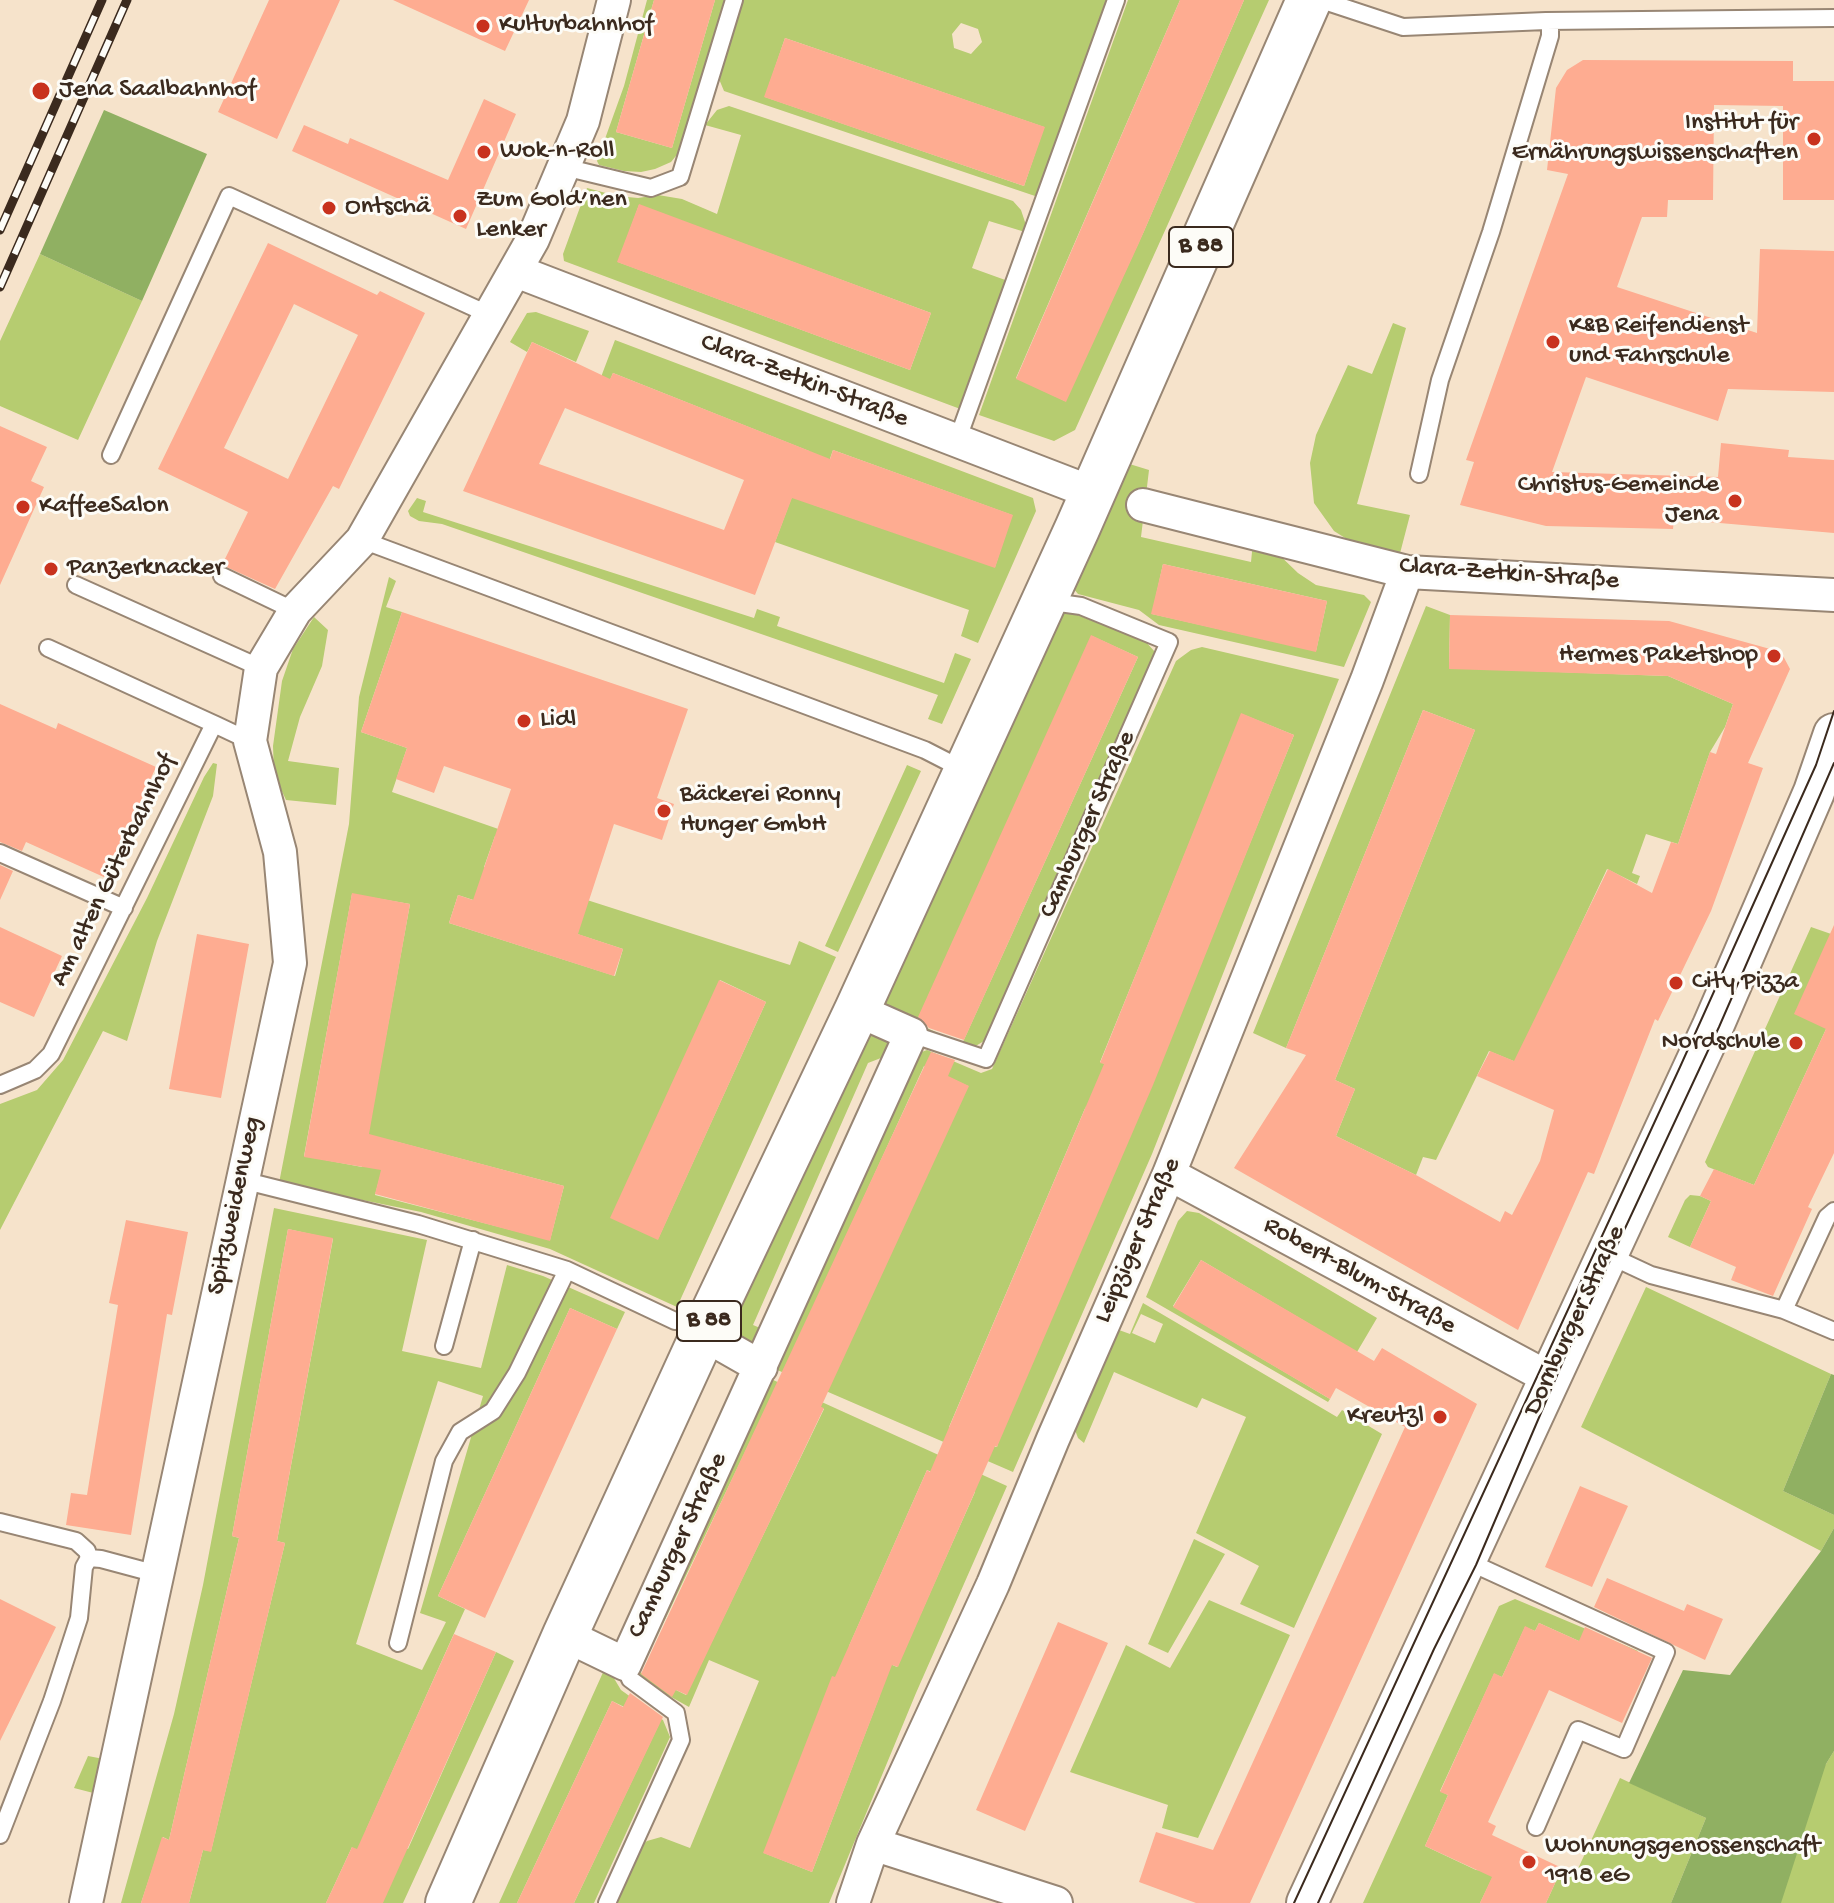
<!DOCTYPE html>
<html>
<head>
<meta charset="utf-8">
<style>
	body { margin:0 }
	canvas { display:block; background:#f6e3cb }
</style>
</head>
<body>
<canvas width="1834" height="1903"></canvas>
<script>
const g = document.querySelector('canvas').getContext('2d');
g.lineJoin = 'round';
function paint(path, color) { g.fillStyle = color; g.fill(path, 'evenodd'); }
const poly = rows => new Path2D(rows.map(r => 'M' + r).join(''));
function strokePath(path, color, width, dash) { g.strokeStyle = color; g.lineWidth = width; g.lineCap = dash ? 'butt' : 'round'; g.setLineDash(dash || []); g.stroke(path); }
function label(font, color, halo, rows, align = 'center') {
  g.font = font + ' "Gochi Hand",sans-serif'; g.lineWidth = 6; g.setLineDash([]); g.textBaseline = 'middle'; g.strokeStyle = halo; g.fillStyle = color; for (const [text, x, y, turn = 0] of rows) {
    g.save(); g.translate(x, y); g.rotate((+turn || 0) * Math.PI / 180); g.textAlign = isNaN(turn) ? turn : align; if (halo) g.strokeText(text, 0, 0); g.fillText(text, 0, 0); g.restore();
  }
}
const green = poly([
	[647,0,654,0,616,132,672,148,715,0,725,0,680,151,671,162,655,169,641,172,624,171,599,165,597,161,624,86],
	[742,0,1108,0,1038,197,724,91,719,79],
	[961,23,978,29,982,42,971,54,954,48,952,34],
	[785,38,1044,127,1024,186,765,97],
	[1128,0,1180,0,1016,378,1065,401,1144,231,1244,0,1269,0,1075,430,1054,441,979,415],
	[729,106,1013,201,1021,210,1025,222,1025,232,989,221,972,268,1008,281,963,410,564,261,563,254,587,188,617,196,638,198,658,195,682,199,717,214,741,135,705,125,717,110],
	[639,205,931,313,910,370,618,262],
	[40,254,142,301,78,440,0,406,0,341],
	[536,312,589,331,576,362,532,342,527,352,510,342,527,313],
	[1393,323,1406,328,1357,504,1410,515,1398,561,1361,548,1334,531,1314,503,1310,463,1316,435,1348,365,1372,374],
	[615,340,1033,498,1036,511,978,643,961,636,969,610,775,542,809,451,613,373,610,380,601,377],
	[833,450,1012,515,995,567,814,505],
	[1123,462,1149,470,1141,537,1251,562,1253,542,1270,546,1298,573,1316,585,1364,595,1371,602,1344,667,1159,625,1139,610,1078,594,1073,588],
	[1163,564,1327,601,1316,651,1152,614],
	[417,498,426,501,423,512,754,618,757,609,780,617,777,626,944,683,955,653,971,659,942,724,928,719,938,695,442,524,419,521,410,516,408,511],
	[389,577,396,581,386,607,402,612,361,732,407,748,392,792,507,832,584,864,495,836,484,867,790,965,799,941,836,957,677,1307,550,1249,421,1212,279,1183,349,824,359,697],
	[352,894,410,904,362,1167,304,1156],
	[458,895,623,949,615,976,449,923],
	[720,980,766,1002,658,1239],
	[390,1140,564,1186,550,1240,375,1195],
	[1426,606,1450,615,1449,668,1668,676,1733,704,1725,727,1710,752,1678,844,1646,834,1632,873,1640,876,1637,884,1607,869,1516,1062,1489,1051,1436,1160,1423,1157,1416,1175,1336,1136,1355,1089,1335,1080,1475,730,1423,710,1286,1048,1253,1033],
	[1065,610,1146,642,1155,652,1157,661,991,1031,984,1041,974,1047,963,1048,879,1009,1054,613],
	[1092,636,1138,657,962,1044,916,1023],
	[314,617,328,630,322,666,300,717,288,761,339,768,336,805,286,800,274,774,273,746,282,681,293,649],
	[1202,647,1339,679,1152,1154,1013,1472,775,1369,919,1053,927,1050,981,1073,992,1069,1176,661,1191,650],
	[1242,714,1294,735,1152,1084,1100,1062],
	[924,1066,968,1086,798,1341],
	[1086,1106,997,1447,996,1447,949,1427],
	[213,763,217,764,213,796,157,941,127,1041,103,1031,0,1230,0,1104,37,1090,63,1060,147,898,204,777],
	[907,765,921,771,838,952,825,946],
	[1811,927,1834,935,1826,1029,1754,1185,1708,1167,1705,1162],
	[873,1031,882,1031,899,1051,868,1063,753,1325,772,1333,757,1346,736,1338,731,1327,862,1036],
	[1690,1195,1700,1196,1711,1201,1690,1247,1668,1237,1685,1200],
	[274,1208,427,1240,402,1351,481,1368,507,1265,543,1276,625,1312,617,1329,570,1308,438,1596,465,1609,366,1830,408,1849,496,1652,514,1661,403,1903,383,1903,352,1847,326,1903,189,1903,203,1850,211,1851,285,1543,277,1541,333,1239,288,1229,232,1536,239,1538,169,1840,163,1837,141,1903,121,1903,174,1714,203,1585],
	[438,1381,483,1396,420,1613,446,1622,422,1670,356,1644],
	[1187,1211,1199,1213,1377,1318,1357,1352,1201,1260,1173,1306,1330,1399,1328,1402,1146,1297,1178,1221],
	[1646,1287,1831,1374,1783,1491,1834,1515,1834,1528,1821,1551,1581,1427],
	[1143,1303,1337,1417,1342,1410,1382,1434,1294,1628,1240,1604,1259,1566,1196,1533,1246,1417,1202,1398,1197,1408,1114,1372,1084,1443,1078,1438,1075,1430,1119,1330,1130,1334],
	[1141,1314,1163,1324,1155,1343,1132,1333],
	[771,1379,1007,1486,916,1693,829,1903,616,1903,642,1845,647,1841,661,1837,690,1848,759,1681,709,1660,689,1707,641,1680,638,1673,640,1663],
	[777,1385,824,1409,686,1695,640,1672],
	[927,1470,975,1492,897,1667,849,1646],
	[880,1695,812,1872,764,1853],
	[1194,1539,1225,1554,1168,1653,1148,1644],
	[1515,1599,1638,1651,1632,1665,1539,1623,1535,1631,1525,1627,1502,1677,1494,1674,1440,1791,1448,1795,1425,1846,1476,1870,1495,1872,1480,1903,1363,1903,1499,1606],
	[1209,1600,1290,1635,1198,1838,1162,1828,1168,1805,1070,1772,1126,1645,1170,1668],
	[605,1668,609,1670,621,1690,663,1720,670,1737,594,1903,574,1903,659,1724,612,1701,517,1903,499,1903],
	[1834,1751,1834,1903,1697,1903,1826,1764],
	[88,1756,109,1760,101,1795,74,1788],
	[1620,1778,1706,1818,1671,1903,1546,1903,1562,1868,1576,1873]
]);
const forest = poly([
	[104,110,207,154,142,301,40,254],
	[1831,1374,1834,1375,1834,1515,1783,1491],
	[1834,1528,1834,1751,1826,1764,1781,1903,1671,1903,1706,1818,1629,1783,1683,1670,1730,1675,1821,1551]
]);
const building = poly([
	[269,0,340,0,277,139,218,112],
	[393,0,529,0,505,51],
	[654,0,715,0,672,148,616,132],
	[1180,0,1244,0,1139,243,1066,402,1016,379],
	[785,38,1045,127,1024,186,764,97],
	[1583,60,1793,61,1793,81,1834,81,1834,200,1783,200,1783,106,1714,105,1713,200,1668,200,1667,217,1642,217,1617,287,1757,333,1760,249,1834,251,1834,392,1728,389,1718,421,1586,377,1552,472,1718,477,1721,443,1789,450,1788,457,1834,460,1834,533,1674,519,1673,529,1546,526,1460,505,1474,462,1466,460,1568,174,1547,170,1556,88,1567,70],
	[484,99,516,114,466,229,292,151,304,125,348,144,350,138,448,180],
	[639,204,931,313,910,370,617,262],
	[268,243,377,295,380,291,425,313,339,489,333,486,275,589,222,565,248,512,158,469],
	[294,304,358,335,288,479,224,448],
	[532,342,610,379,613,373,830,459,833,450,1013,515,995,568,792,498,755,595,463,491],
	[565,408,744,480,724,530,539,464],
	[0,426,47,447,31,481,44,487,0,585],
	[1163,564,1327,601,1316,652,1151,614],
	[402,612,688,709,657,798,674,804,662,840,614,824,578,934,623,949,614,976,449,923,458,895,473,900,511,789,444,766,434,793,396,779,407,748,361,732],
	[1450,615,1669,621,1781,652,1790,669,1748,763,1763,768,1711,911,1658,1021,1655,1019,1594,1174,1588,1172,1518,1330,1234,1168,1306,1055,1286,1048,1423,710,1475,730,1335,1080,1355,1089,1336,1136,1416,1175,1500,1222,1505,1211,1512,1215,1540,1161,1554,1110,1477,1076,1490,1051,1514,1061,1608,869,1652,893,1671,842,1678,844,1710,752,1716,754,1733,704,1668,676,1449,669],
	[1091,635,1138,657,964,1040,929,1028,918,1017],
	[0,704,56,729,58,723,156,767,106,878,26,842,22,851,0,842],
	[1241,713,1294,735,1153,1085,997,1447,995,1446,898,1667,892,1665,812,1872,763,1853,832,1676,835,1677,927,1470,930,1472,1104,1064,1100,1063],
	[0,865,13,871,0,900],
	[352,893,410,904,369,1134,564,1186,550,1241,375,1194,381,1170,304,1157],
	[1834,925,1834,1153,1808,1207,1812,1209,1773,1296,1731,1280,1736,1267,1690,1247,1711,1201,1700,1196,1714,1169,1754,1185,1826,1029,1794,1014],
	[0,927,62,956,34,1017,0,1002],
	[197,934,249,944,221,1098,169,1089],
	[719,980,766,1002,658,1240,610,1218],
	[931,1052,955,1060,948,1076,969,1086,821,1407,824,1408,687,1695,676,1690,672,1697,641,1674],
	[126,1220,188,1232,172,1315,167,1314,131,1535,66,1525,71,1493,87,1495,118,1305,109,1303],
	[288,1229,333,1238,277,1541,285,1543,211,1852,203,1850,189,1903,141,1903,162,1837,169,1840,239,1538,232,1536],
	[1201,1260,1374,1361,1382,1348,1477,1404,1250,1903,1196,1903,1139,1882,1156,1832,1213,1850,1405,1427,1336,1388,1330,1399,1173,1307],
	[570,1308,617,1329,485,1618,438,1596],
	[1580,1486,1628,1506,1592,1587,1545,1567],
	[1607,1578,1684,1611,1687,1604,1723,1619,1705,1660,1594,1607],
	[0,1599,56,1627,0,1741],
	[1058,1622,1108,1643,1025,1831,976,1810],
	[1539,1623,1579,1641,1585,1627,1652,1658,1622,1723,1549,1690,1488,1822,1496,1826,1492,1835,1562,1868,1546,1903,1480,1903,1492,1877,1425,1846,1448,1795,1440,1792,1494,1673,1502,1677,1525,1626,1535,1631],
	[454,1634,496,1652,383,1903,326,1903,352,1847,357,1849],
	[630,1693,663,1717,574,1903,517,1903,612,1701,623,1707]
]);
const service = poly([
	[1321,0,1403,27,1546,21,1834,18],
	[564,167,651,188,680,177,734,0],
	[957,441,1116,0],
	[111,455,229,196,490,315],
	[1419,474,1440,380,1491,232,1550,36,1550,21],
	[362,540,925,750,964,770],
	[222,576,295,611],
	[76,585,261,668],
	[48,648,214,724],
	[0,853,124,908],
	[911,1034,986,1059,1169,642,1081,606,1045,601],
	[0,1085,35,1070,51,1054,214,724,250,741],
	[242,1180,418,1224,567,1270,675,1321],
	[1606,1254,1651,1275,1784,1310,1834,1331],
	[1784,1310,1827,1217,1834,1211],
	[444,1346,473,1240],
	[0,1522,76,1541,87,1551,89,1558],
	[1467,1561,1666,1652,1624,1749,1578,1730,1536,1827],
	[398,1643,444,1461,460,1432,493,1411,517,1373,567,1270],
	[0,1835,52,1701,79,1618,84,1567,89,1558,101,1559,157,1574],
	[607,1903,681,1740,676,1713,630,1679,625,1664]
]);
const minor = poly([
	[516,271,1093,493],
	[1143,505,1407,572,1834,595],
	[1169,1174,1549,1378],
	[703,1334,761,1367],
	[565,1635,625,1664,911,1034,857,1010],
	[873,1844,1056,1903],
	[86,1903,290,963,280,852,250,741,261,668,295,611,362,540,533,239,583,121,614,0],
	[853,1903,873,1844,993,1584,1053,1439,1169,1174,1367,680,1407,572]
]);
const tertiary = poly([
	[1307,1903,1713,1026,1814,792,1834,734]
]);
const primary = poly([
	[448,1903,565,1635,703,1334,857,1010,1077,529,1309,0]
]);
const tram = poly([
	[1294,1903,1680,1067,1816,765,1834,711],
	[1318,1903,1434,1649,1476,1565,1564,1359,1719,1027,1834,763]
]);
const rail = poly([
	[0,230,102,0],
	[0,287,127,0]
]);
const markers = [
	[483,26,8,"#c8321e"],
	[41,91,10,"#c8321e"],
	[1814,139,8,"#c8321e"],
	[484,152,8,"#c8321e"],
	[329,208,8,"#c8321e"],
	[460,216,8,"#c8321e"],
	[1553,342,8,"#c8321e"],
	[1735,501,8,"#c8321e"],
	[23,507,8,"#c8321e"],
	[51,569,8,"#c8321e"],
	[1774,656,8,"#c8321e"],
	[524,721,8,"#c8321e"],
	[664,811,8,"#c8321e"],
	[1676,983,8,"#c8321e"],
	[1796,1043,8,"#c8321e"],
	[1440,1417,8,"#c8321e"],
	[1529,1862,8,"#c8321e"]
];
const shields = [
	[1201,247,64],
	[709,1321,64]
];
const shieldNames = [
	["B 88",1201,247],
	["B 88",709,1321]
];
const poiNames = [
	["Kulturbahnhof",499,26],
	["Jena Saalbahnhof",59,91],
	["Institut für",1798,124,"right"],
	["Ernährungswissenschaften",1798,154,"right"],
	["Wok-n-Roll",500,152],
	["Zum Gold’nen",476,201],
	["Lenker",476,231],
	["Ontschä",345,208],
	["K&B Reifendienst",1569,327],
	["und Fahrschule",1569,357],
	["Christus-Gemeinde",1719,486,"right"],
	["Jena",1719,516,"right"],
	["KaffeeSalon",39,507],
	["Panzerknacker",67,569],
	["Hermes Paketshop",1758,656,"right"],
	["Lidl",540,721],
	["Bäckerei Ronny",680,796],
	["Hunger GmbH",680,826],
	["City Pizza",1692,983],
	["Nordschule",1780,1043,"right"],
	["Kreutzl",1424,1417,"right"],
	["Wohnungsgenossenschaft",1545,1847],
	["1918 eG",1545,1877]
];
const streetNames = [
	["Clara-Zetkin-Straße",804,382,21],
	["Clara-Zetkin-Straße",1509,575,4],
	["Camburger Straße",1089,825,-66],
	["Am alten Güterbahnhof",115,871,-64],
	["Spitzweidenweg",236,1206,-78],
	["Leipziger Straße",1139,1241,-66],
	["Robert-Blum-Straße",1359,1277,29],
	["Dornburger Straße",1576,1321,-65],
	["Camburger Straße",679,1546,-65]
];
paint(green, '#b6cc70');
paint(forest, '#90b062');
paint(building, '#feac91');
strokePath(service, '#988674', 20);
strokePath(minor, '#988674', 36);
strokePath(tertiary, '#988674', 44);
strokePath(primary, '#988674', 48);
strokePath(service, '#fff', 16);
strokePath(minor, '#fff', 32);
strokePath(tertiary, '#fff', 40);
strokePath(primary, '#fff', 44);
strokePath(tram, '#3b2a1e', 2);
strokePath(rail, '#3b2a1e', 9);
strokePath(rail, '#fdfcf7', 6, [18]);
for (const [x, y, r, color] of markers) { const dot = new Path2D(); dot.arc(x, y, r, 0, 2 * Math.PI); g.fillStyle = color; g.fill(dot); strokePath(dot, '#fdfcf7', 3); }
for (const [x, y, w] of shields) { const box = new Path2D(); box.roundRect(x - w / 2, y - 20, w, 40, 6); g.fillStyle = '#fdfcf7'; g.fill(box); strokePath(box, '#3b2a1e', 2); }
label('bold 24px', '#3b2a1e', null, shieldNames);
label('26px', '#3b2a1e', '#fdfcf7', poiNames, 'left');
label('26px', '#3b2a1e', '#fdfcf7', streetNames);
</script>
</body>
</html>
